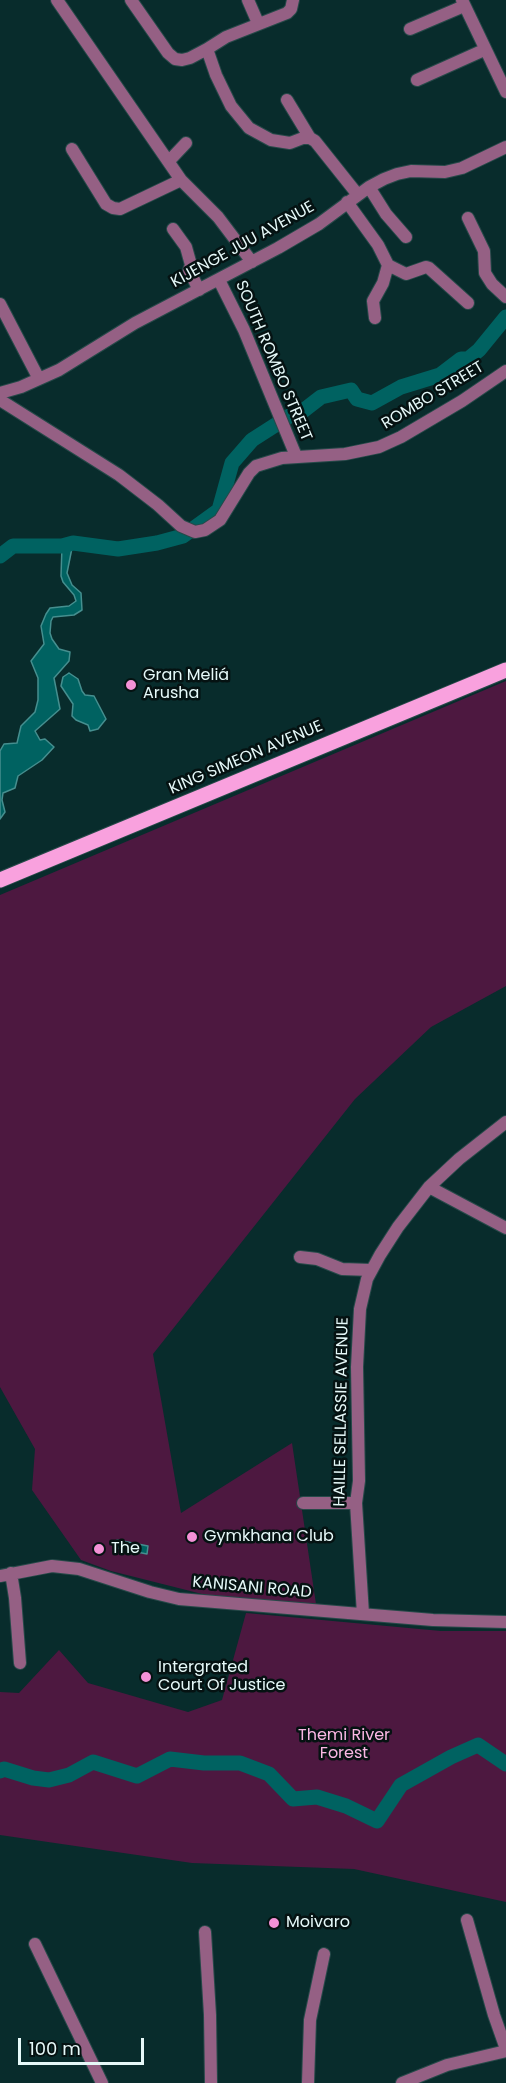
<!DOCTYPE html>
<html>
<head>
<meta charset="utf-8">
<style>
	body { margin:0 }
	#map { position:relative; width:506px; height:2083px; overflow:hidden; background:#082c2c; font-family:Poppins,sans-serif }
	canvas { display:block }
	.scale { position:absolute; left:18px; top:2038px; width:126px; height:27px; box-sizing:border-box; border:3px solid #e6f9f9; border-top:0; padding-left:8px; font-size:18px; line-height:21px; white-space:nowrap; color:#e6f9f9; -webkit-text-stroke:4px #051212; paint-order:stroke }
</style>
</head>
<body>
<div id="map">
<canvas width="506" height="2083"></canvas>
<div class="scale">100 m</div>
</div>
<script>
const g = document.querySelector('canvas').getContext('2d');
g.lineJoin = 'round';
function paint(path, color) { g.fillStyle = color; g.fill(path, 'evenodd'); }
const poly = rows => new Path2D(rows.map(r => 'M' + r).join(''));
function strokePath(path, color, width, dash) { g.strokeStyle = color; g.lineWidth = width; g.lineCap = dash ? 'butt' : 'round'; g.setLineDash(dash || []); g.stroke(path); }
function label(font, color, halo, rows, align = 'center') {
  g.font = font + ' Poppins,sans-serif'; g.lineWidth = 5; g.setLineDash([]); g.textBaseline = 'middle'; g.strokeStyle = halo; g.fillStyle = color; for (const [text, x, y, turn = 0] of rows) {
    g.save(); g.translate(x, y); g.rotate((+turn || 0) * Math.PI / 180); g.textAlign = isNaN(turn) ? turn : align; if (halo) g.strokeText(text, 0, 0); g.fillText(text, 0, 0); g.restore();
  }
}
const green = poly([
	[506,681,506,986,431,1027,355,1099,153,1354,181,1513,292,1443,316,1604,210,1596,111,1571,81,1560,32,1490,35,1449,0,1387,0,895],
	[246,1613,441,1631,506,1631,506,1902,354,1869,192,1863,0,1835,0,1692,19,1693,59,1650,88,1683,188,1712,222,1700]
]);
const water = poly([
	[73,543,67,573,72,585,81,593,82,610,74,615,53,617,51,621,50,633,52,639,59,649,70,652,69,661,54,678,60,709,35,731,40,740,45,739,54,747,42,760,18,776,15,788,3,793,2,800,5,812,0,819,0,751,4,744,17,743,21,726,35,712,38,700,38,678,31,661,44,644,41,626,46,614,50,608,69,606,76,601,74,595,63,582,61,576,62,546,73,543],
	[69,673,78,679,82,691,85,695,94,696,106,719,98,729,90,731,88,725,76,720,72,716,73,704,61,686,63,677,69,673],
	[117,1540,148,1546,147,1554,116,1548,117,1540]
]);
const river = poly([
	[0,556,13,546,62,546,73,543,118,549,157,543,183,536,219,510,232,463,252,440,291,415,299,414,321,397,351,390,357,399,372,403,401,387,440,375,461,359,468,359,479,350,506,317],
	[0,1771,4,1769,33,1778,49,1780,69,1775,93,1762,137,1776,170,1759,204,1763,240,1763,269,1774,293,1799,317,1797,346,1806,377,1821,401,1785,451,1757,478,1745,506,1764]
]);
const minor = poly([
	[57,0,181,180,218,217,252,262],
	[131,0,168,53,175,59,182,60,190,58,207,49],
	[248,0,258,23],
	[293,0,291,9,287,13,226,37,207,49,216,75,231,106,249,128,271,140,290,143,303,138,310,138,315,141,358,195],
	[462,0,506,92],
	[410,29,464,6],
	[417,80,484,50],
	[287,100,310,138],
	[72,149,106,204,113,208,120,209,181,180],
	[169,161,186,143],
	[369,187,386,214,406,237],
	[347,202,378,245,388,265,383,283,373,301,375,318],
	[468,218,484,251,485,273,492,284,506,297],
	[173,229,186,247,191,265,189,270,199,290],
	[388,265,406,274,426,267,429,268,468,303],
	[219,280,244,330,296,456],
	[0,304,39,379],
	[0,393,21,387,59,370,135,323,278,248,319,224,369,187,384,179,397,174,411,171,445,172,462,168,506,147],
	[0,400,119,475,158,505,181,526,195,532,205,530,220,520,249,473,256,466,282,458,345,454,379,447,401,437,462,401,506,371],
	[429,1187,506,1228],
	[300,1257,317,1259,342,1269,371,1270],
	[303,1503,356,1503],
	[11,1573,15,1598,20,1663],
	[0,1576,52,1566,79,1569,150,1592,179,1599,433,1620,506,1622],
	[363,1614,356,1503,359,1481,357,1367,360,1309,367,1279,380,1255,398,1227,429,1187,459,1159,506,1122],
	[467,1920,494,2015,506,2049],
	[205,1932,210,2015,211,2083],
	[35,1944,102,2083],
	[308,2083,310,2020,324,1954],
	[402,2083,447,2065,506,2051]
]);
const major = poly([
	[0,880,506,670]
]);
const markers = [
	[131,685,6,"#f391d6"],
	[192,1537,6,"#f391d6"],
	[99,1549,6,"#f391d6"],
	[146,1677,6,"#f391d6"],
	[274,1923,6,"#f391d6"]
];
const streetNames = [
	["KIJENGE JUU AVENUE",243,245,-29],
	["SOUTH ROMBO STREET",273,361,67],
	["ROMBO STREET",433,396,-31],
	["KING SIMEON AVENUE",246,758,-23],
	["HAILLE SELLASSIE AVENUE",342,1412,-89],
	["KANISANI ROAD",252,1588,5]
];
const poiNames = [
	["Gran Meliá",143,676],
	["Arusha",143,694],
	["Gymkhana Club",204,1537],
	["The",111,1549],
	["Intergrated",158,1668],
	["Court Of Justice",158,1686],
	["Moivaro",286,1923]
];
const parkNames = [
	["Themi River",344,1736],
	["Forest",344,1754]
];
paint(green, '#4d1840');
paint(water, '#006261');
strokePath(water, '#458f8f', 1.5);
strokePath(river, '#006261', 15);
strokePath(minor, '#274949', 14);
strokePath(major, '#274949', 17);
strokePath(minor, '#956084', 12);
strokePath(major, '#f9a1de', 15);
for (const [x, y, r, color] of markers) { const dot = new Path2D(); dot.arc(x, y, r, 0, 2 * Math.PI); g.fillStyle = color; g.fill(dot); strokePath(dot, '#051212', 2); }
label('16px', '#e6f9f9', '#051212', streetNames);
label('16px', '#e6f9f9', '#051212', poiNames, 'left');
label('16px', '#fab7e4', '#051212', parkNames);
</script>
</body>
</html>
